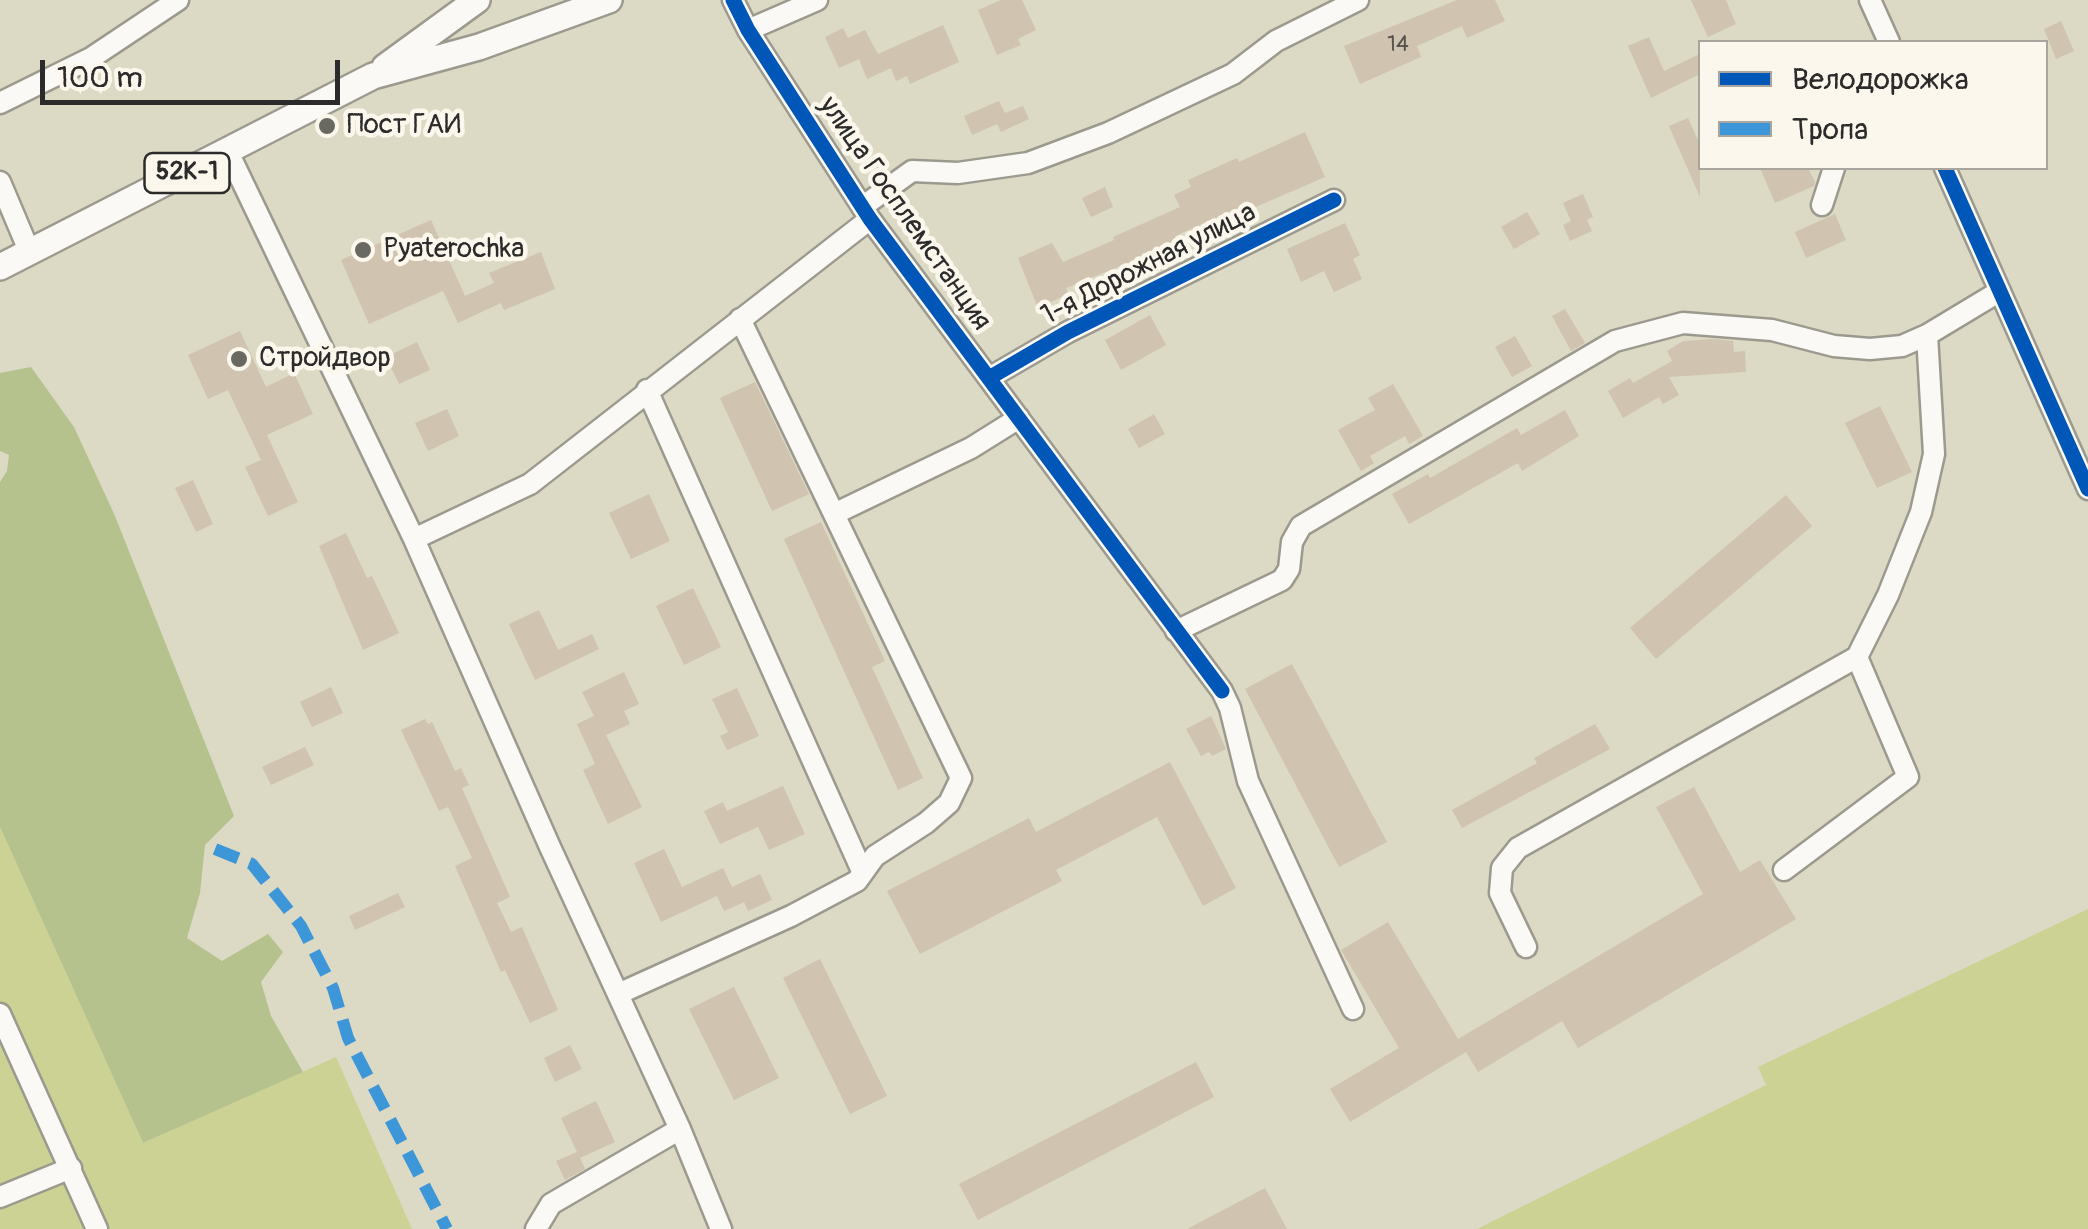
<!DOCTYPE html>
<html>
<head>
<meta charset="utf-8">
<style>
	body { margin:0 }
	#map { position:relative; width:2088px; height:1229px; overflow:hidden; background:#dcd9c4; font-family:Pangolin,sans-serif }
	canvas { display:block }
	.legend { position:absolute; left:1698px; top:40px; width:350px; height:130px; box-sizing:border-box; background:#fbf7ec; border:2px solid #a8a59f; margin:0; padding:12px 18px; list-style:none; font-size:30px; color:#2b2b2b }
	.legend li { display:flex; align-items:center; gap:20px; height:50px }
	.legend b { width:50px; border:2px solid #a8a59f }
	.scale { position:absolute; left:40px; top:60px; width:300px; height:45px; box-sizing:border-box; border:5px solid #2b2b2b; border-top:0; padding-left:12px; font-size:30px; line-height:35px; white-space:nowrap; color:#2b2b2b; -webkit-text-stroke:8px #fbf7ec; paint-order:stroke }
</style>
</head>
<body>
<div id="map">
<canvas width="2088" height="1229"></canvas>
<ul class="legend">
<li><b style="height:12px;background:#0057b8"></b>Велодорожка</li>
<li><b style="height:12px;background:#3c96d7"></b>Тропа</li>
</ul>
<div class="scale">100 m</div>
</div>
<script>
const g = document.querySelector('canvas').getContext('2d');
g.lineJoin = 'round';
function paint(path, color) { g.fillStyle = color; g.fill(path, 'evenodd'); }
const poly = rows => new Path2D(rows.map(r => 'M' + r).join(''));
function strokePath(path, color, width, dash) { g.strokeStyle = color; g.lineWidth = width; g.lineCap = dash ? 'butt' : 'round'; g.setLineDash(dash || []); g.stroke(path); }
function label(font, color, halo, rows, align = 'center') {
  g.font = font + ' Pangolin,sans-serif'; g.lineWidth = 9; g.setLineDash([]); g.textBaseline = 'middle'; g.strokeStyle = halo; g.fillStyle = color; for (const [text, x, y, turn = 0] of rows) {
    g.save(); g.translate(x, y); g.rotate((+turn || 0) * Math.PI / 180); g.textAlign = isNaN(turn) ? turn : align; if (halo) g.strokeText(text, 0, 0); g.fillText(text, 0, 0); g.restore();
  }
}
const green = poly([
	[0,827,143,1143,336,1057,412,1229,0,1229],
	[2088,909,2088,1229,1477,1229,1766,1085,1758,1067]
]);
const forest = poly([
	[31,367,74,427,115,516,234,816,205,845,200,893,187,938,222,961,268,934,283,952,261,982,271,1016,303,1072,143,1143,0,827,0,482,7,471,9,455,0,451,0,373]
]);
const building = poly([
	[1001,0,1022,0,1036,30,1018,39,1021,45,997,55,978,10],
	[1457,0,1495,0,1505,21,1467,38,1462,26,1417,46,1421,57,1360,84,1344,46],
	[1691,0,1726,0,1736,24,1708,37],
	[2061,21,2074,51,2056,59,2044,29],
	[943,25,959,62,910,84,907,76,896,81,891,68,867,79,859,59,839,68,825,37,843,28,848,38,865,30,878,54],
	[1649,37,1664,71,1700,54,1700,74,1651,98,1628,46],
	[999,101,1005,113,1023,106,1029,119,1001,132,997,124,972,135,964,116],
	[1688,118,1700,145,1700,197,1669,126],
	[1305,132,1325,177,1230,218,1227,213,1175,236,1178,243,1066,288,1068,294,1038,308,1018,258,1052,243,1063,262,1114,240,1113,237,1180,207,1174,195,1191,187,1188,180,1237,158,1239,162],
	[1760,168,1808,168,1815,182,1814,186,1775,203],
	[1105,187,1113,207,1091,217,1082,198],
	[1583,194,1593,217,1587,220,1592,231,1570,241,1563,225,1571,221,1563,203],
	[1527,212,1540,234,1514,249,1501,227],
	[1835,214,1846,240,1806,258,1795,232],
	[431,220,465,296,494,283,489,273,541,252,555,289,504,310,501,303,458,323,443,291,369,324,341,260],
	[1345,223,1360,255,1353,259,1362,279,1334,292,1324,271,1301,282,1287,249],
	[1565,309,1585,343,1571,351,1552,316],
	[1150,315,1166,345,1121,370,1105,340],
	[240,331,266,387,294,373,313,414,267,435,298,502,268,516,245,467,261,460,228,390,208,399,188,355],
	[1515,336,1532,366,1512,377,1495,347],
	[1714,339,1733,341,1734,352,1745,351,1746,372,1669,377,1679,395,1663,404,1659,397,1623,418,1608,391,1630,378,1633,383,1672,361,1667,351,1683,341],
	[417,342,430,370,399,384,386,357],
	[755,382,809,494,772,511,720,398],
	[1393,384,1423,436,1409,444,1405,436,1370,456,1374,463,1361,471,1338,430,1375,410,1368,398],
	[1880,406,1912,472,1877,488,1845,423],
	[447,409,459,436,428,451,415,423],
	[1565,410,1579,436,1522,471,1518,463,1409,524,1392,494,1428,474,1430,478,1517,428,1521,435],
	[1154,414,1165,434,1139,448,1128,429],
	[193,480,213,524,196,532,175,488],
	[649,494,670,541,631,559,609,513],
	[1786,495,1812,526,1656,659,1630,628],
	[821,522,885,661,872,667,923,778,898,790,784,539],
	[346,533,367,578,372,576,399,633,363,650,319,546],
	[693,588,721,647,684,665,656,606],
	[539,610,558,650,592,634,599,649,535,680,509,624],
	[1292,664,1387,842,1339,867,1245,689],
	[624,672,639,704,624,711,630,724,606,735,642,807,608,824,583,770,595,764,577,724,594,716,582,692],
	[331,687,343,713,312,727,300,702],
	[737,688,759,736,727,750,720,736,728,732,712,699],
	[1211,716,1226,749,1212,756,1209,752,1201,756,1186,729],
	[425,719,428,724,432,722,455,771,461,768,469,785,462,788,510,897,497,903,511,932,522,927,558,1010,530,1023,505,970,501,972,455,866,472,858,448,807,439,811,401,730],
	[1595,724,1610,749,1462,828,1452,810,1537,763,1534,758],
	[305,747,314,765,271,785,262,767],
	[1170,762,1236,888,1203,906,1157,817,1056,870,1062,881,920,954,887,891,1029,818,1036,832],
	[783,786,805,834,769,850,758,827,720,844,704,811,723,802,727,811],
	[1694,787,1740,872,1760,860,1796,919,1578,1048,1562,1021,1478,1072,1466,1052,1350,1122,1330,1089,1399,1048,1341,950,1388,922,1458,1039,1703,894,1656,807],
	[664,849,682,887,723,868,732,887,760,874,772,900,748,911,744,902,724,911,717,896,661,922,634,863],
	[398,893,405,907,355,930,349,916],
	[820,959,887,1096,850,1114,783,978],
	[734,987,779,1078,734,1100,689,1009],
	[570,1045,582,1069,555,1082,544,1058],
	[1196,1062,1214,1097,978,1220,959,1184],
	[596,1101,615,1142,580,1158,585,1169,565,1180,556,1161,577,1152,561,1118],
	[1265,1188,1287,1229,1187,1229]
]);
const minor = poly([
	[733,0,748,30,870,219,1222,691,1230,708,1248,781,1353,1009],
	[1870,0,1889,42],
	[748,30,817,0],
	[0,103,91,58,178,0],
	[228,152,414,539,550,847,680,1129,721,1229],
	[1945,168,2088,489],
	[0,182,30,253],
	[1822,205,1834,168],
	[862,207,912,171,958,173,1028,163,1108,133,1233,74,1276,41,1358,0],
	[989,378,1068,332,1334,200],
	[647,390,862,871],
	[834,514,971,448,1019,418],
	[414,539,530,484,870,219],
	[1176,631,1282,580,1289,569,1292,542,1301,526,1615,341,1683,323,1772,330,1834,346,1870,349,1902,346,1927,335,2000,291],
	[1784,870,1908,777,1857,657,1888,595,1921,512,1934,454,1927,335],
	[1526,947,1500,893,1502,868,1518,848,1857,657],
	[618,994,791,916,857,881,875,856,926,823,949,803,961,778,740,319],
	[0,1014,97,1229],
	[0,1197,71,1168],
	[536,1229,551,1204,680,1129]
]);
const major = poly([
	[385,67,477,0],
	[0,267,373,76,479,47,609,0]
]);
const quiet = poly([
	[215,849,252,864,301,926,333,988,348,1038,447,1229]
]);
const cycleway = poly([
	[733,0,748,30,870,219,1222,691],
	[1945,168,2088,489],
	[989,378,1068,332,1334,200]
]);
const markers = [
	[327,126,10,"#696861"],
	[363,250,10,"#696861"],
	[239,359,10,"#696861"]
];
const numberNames = [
	["14",1398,45]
];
const shields = [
	[187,173,85]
];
const shieldNames = [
	["52К-1",187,173]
];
const poiNames = [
	["Пост ГАИ",347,126],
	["Pyaterochka",383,250],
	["Стройдвор",259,359]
];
const streetNames = [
	["улица Госплемстанция",904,214,55],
	["1-я Дорожная улица",1149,265,-27]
];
paint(green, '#ccd294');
paint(forest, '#b6c28d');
paint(building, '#d0c3b0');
strokePath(minor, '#9c9a8e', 25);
strokePath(major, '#9c9a8e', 30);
strokePath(minor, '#faf9f6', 20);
strokePath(major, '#faf9f6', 25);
strokePath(quiet, '#3c96d7', 12, [25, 12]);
strokePath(cycleway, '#0057b8', 15);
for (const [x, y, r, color] of markers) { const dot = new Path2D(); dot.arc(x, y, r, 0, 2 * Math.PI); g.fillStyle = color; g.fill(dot); strokePath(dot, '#fbf7ec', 4); }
label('22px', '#55524d', null, numberNames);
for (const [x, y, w] of shields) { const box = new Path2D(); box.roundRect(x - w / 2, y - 20, w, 40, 8); g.fillStyle = '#fbf7ec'; g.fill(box); strokePath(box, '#2b2b2b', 2.5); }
label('bold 25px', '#2b2b2b', null, shieldNames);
label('28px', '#2b2b2b', '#fbf7ec', poiNames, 'left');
label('28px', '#2b2b2b', '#fbf7ec', streetNames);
</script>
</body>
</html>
